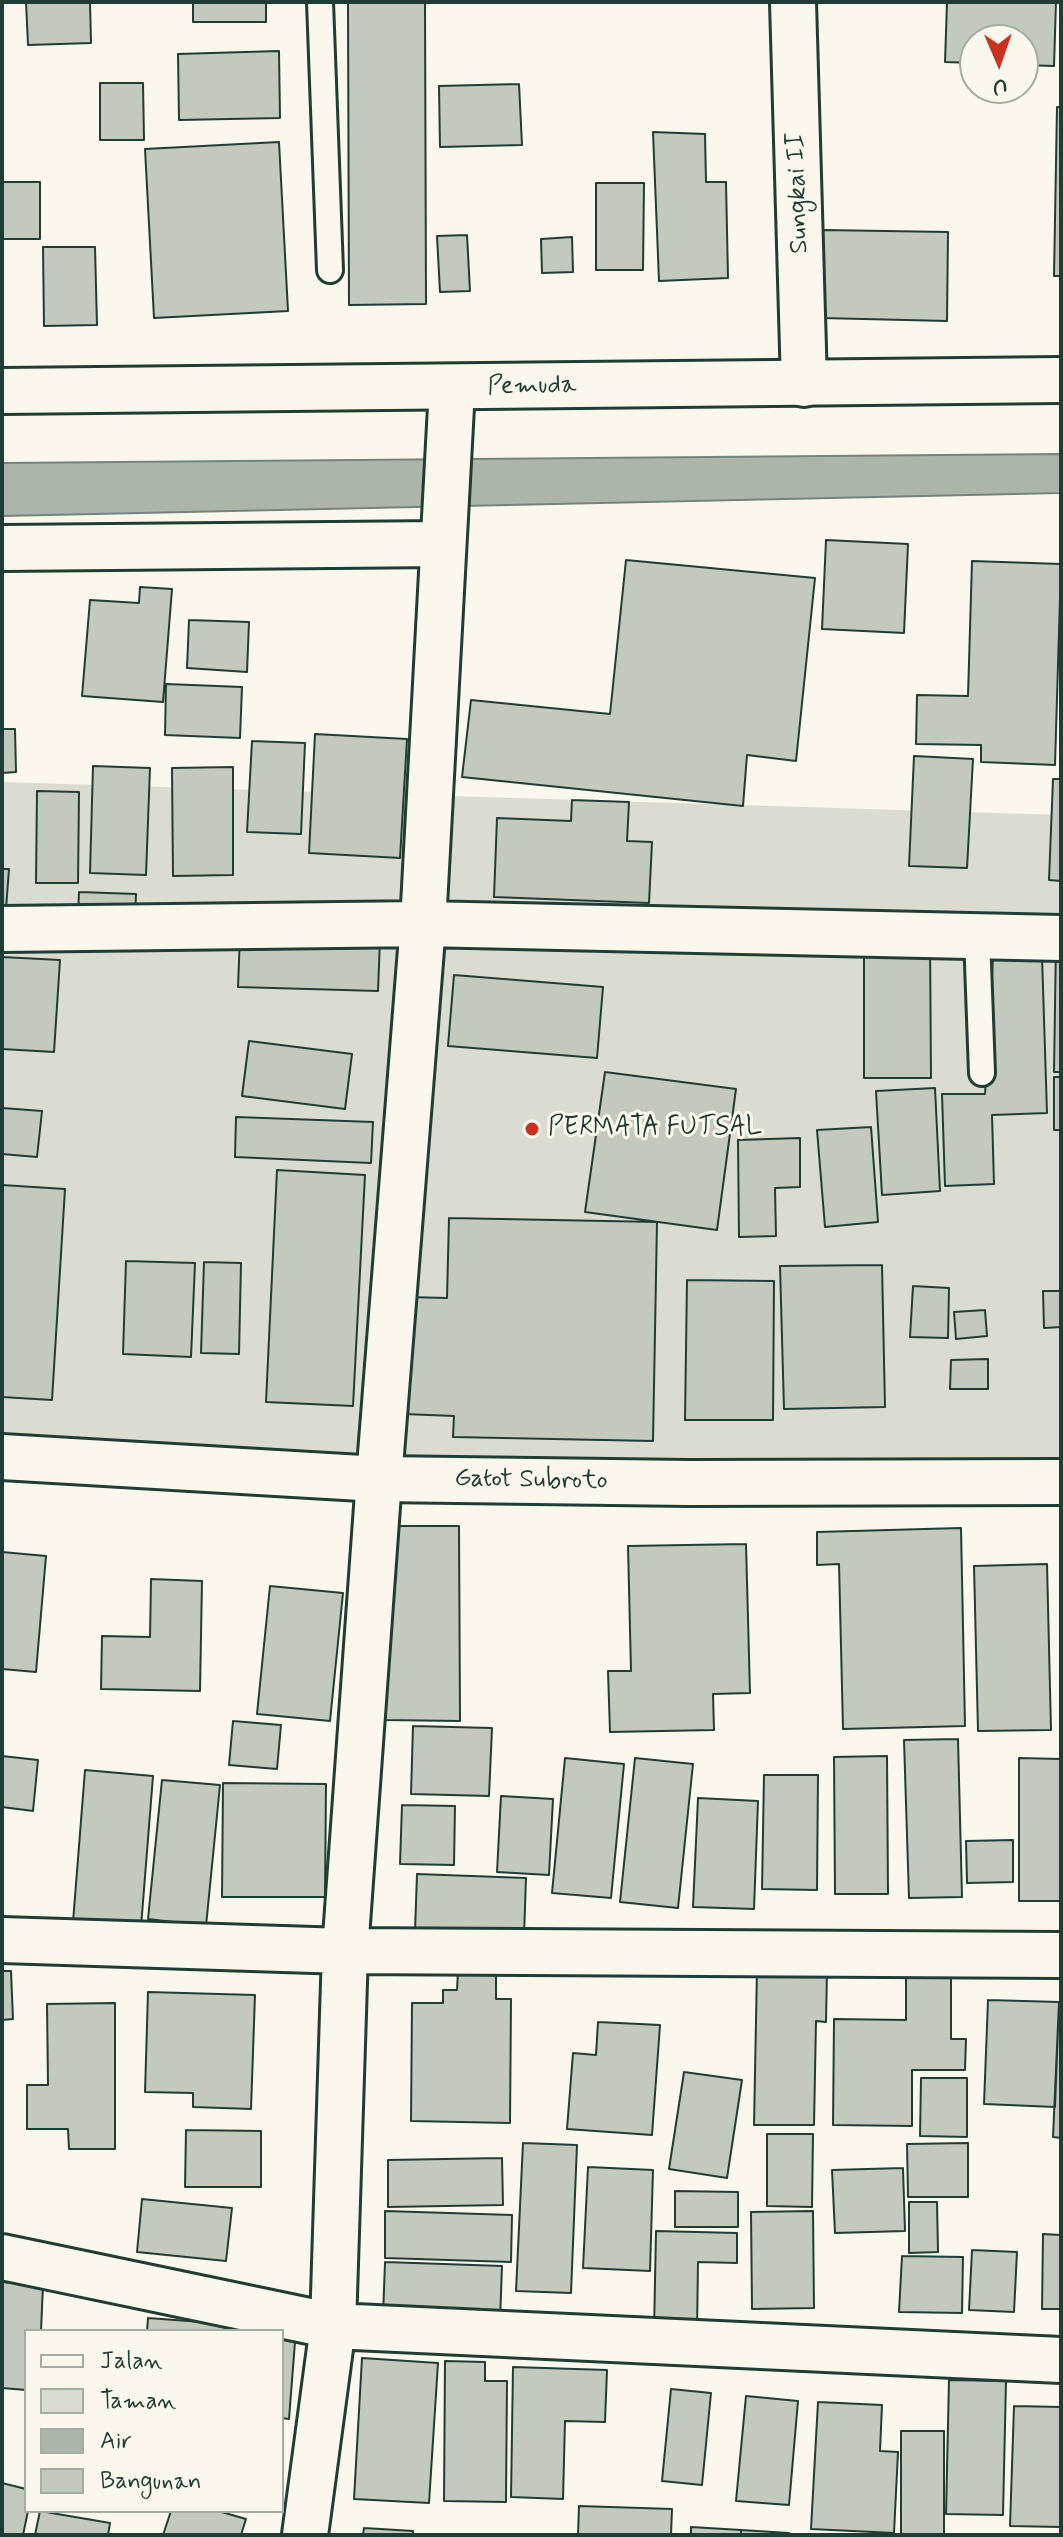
<!DOCTYPE html>
<html>
<head>
<meta charset="utf-8">
<style>
	body { margin:0 }
	#map { position:relative; width:1063px; height:2537px; overflow:hidden; background:#fbf7ec; font-family:Mynerve,sans-serif }
	canvas { display:block }
	.frame { position:absolute; inset:0; border:4px solid #1f3d34; pointer-events:none }
	.legend { position:absolute; left:24px; top:2329px; width:260px; height:184px; box-sizing:border-box; background:#fbf7ec; border:2px solid #a3ada2; margin:0; padding:10px 14px; list-style:none; font-size:24px; color:#1f3d34 }
	.legend li { display:flex; align-items:center; gap:16px; height:40px }
	.legend b { width:40px; border:2px solid #a3ada2 }
	.north { position:absolute; left:959px; top:24px; width:80px; height:80px; box-sizing:border-box; background:#fbf7ec; border:2px solid #a3ada2; border-radius:50%; rotate:178deg; font-size:22px; font-weight:700; line-height:32px; text-align:center; color:#1f3d34 }
	.north::after { content:''; display:block; margin:auto; width:28px; height:36px; background:#c8321e; clip-path:polygon(50% 0,100% 100%,50% 72%,0 100%) }
</style>
</head>
<body>
<div id="map">
<canvas width="1063" height="2537"></canvas>
<div class="frame"></div>
<ul class="legend">
<li><b style="height:10px;background:#fbf7ec"></b>Jalan</li>
<li><b style="height:22px;background:#dbdcd1"></b>Taman</li>
<li><b style="height:22px;background:#adb4aa"></b>Air</li>
<li><b style="height:22px;background:#c4c9be"></b>Bangunan</li>
</ul>
<div class="north">U</div>
</div>
<script>
const g = document.querySelector('canvas').getContext('2d');
g.lineJoin = 'round';
function paint(path, color) { g.fillStyle = color; g.fill(path, 'evenodd'); }
const poly = rows => new Path2D(rows.map(r => 'M' + r).join(''));
function strokePath(path, color, width, dash) { g.strokeStyle = color; g.lineWidth = width; g.lineCap = dash ? 'butt' : 'round'; g.setLineDash(dash || []); g.stroke(path); }
function label(font, color, halo, rows, align = 'center') {
  g.font = font + ' Mynerve,sans-serif'; g.lineWidth = 6; g.setLineDash([]); g.textBaseline = 'middle'; g.strokeStyle = halo; g.fillStyle = color; for (const [text, x, y, turn = 0] of rows) {
    g.save(); g.translate(x, y); g.rotate((+turn || 0) * Math.PI / 180); g.textAlign = isNaN(turn) ? turn : align; if (halo) g.strokeText(text, 0, 0); g.fillText(text, 0, 0); g.restore();
  }
}
const green = poly([
	[2,782,1061,815,1061,1476,2,1444]
]);
const water = poly([
	[1061,454,1061,493,2,516,2,463,1061,454]
]);
const building = poly([
	[26,2,90,2,91,43,28,45,26,2],
	[193,2,266,2,266,22,193,22,193,2],
	[348,2,425,2,426,304,349,305,348,2],
	[947,2,1056,2,1054,66,1023,65,1023,40,975,40,975,63,945,62,947,2],
	[279,51,280,118,179,120,178,54,279,51],
	[100,83,143,83,144,140,100,140,100,83],
	[519,84,522,145,440,147,439,86,519,84],
	[1057,107,1061,107,1061,276,1054,276,1057,107],
	[653,132,705,134,706,182,726,182,728,278,659,281,653,132],
	[279,142,288,311,154,318,145,149,279,142],
	[2,182,40,182,40,239,2,239,2,182],
	[596,183,644,183,643,270,596,270,596,183],
	[823,230,948,232,947,321,822,318,823,230],
	[467,235,470,291,440,292,437,236,467,235],
	[572,237,573,272,542,273,541,239,572,237],
	[43,247,95,247,97,325,44,326,43,247],
	[826,540,908,544,904,633,822,629,826,540],
	[626,560,815,578,796,761,747,755,743,806,462,777,471,700,610,714,626,560],
	[972,561,1061,564,1055,765,981,762,981,745,916,744,917,695,968,696,972,561],
	[140,587,172,589,163,702,82,696,90,600,139,603,140,587],
	[189,620,249,622,247,672,187,668,189,620],
	[166,684,242,687,240,738,165,735,166,684],
	[2,729,15,729,16,772,2,773,2,729],
	[315,734,407,739,400,858,309,853,315,734],
	[252,741,305,743,301,834,247,832,252,741],
	[914,756,973,759,967,868,909,866,914,756],
	[93,766,150,768,146,875,90,873,93,766],
	[233,767,233,875,173,876,172,768,233,767],
	[1053,779,1061,779,1061,881,1049,880,1053,779],
	[37,791,79,792,78,883,36,883,37,791],
	[572,800,629,802,627,841,652,842,649,903,494,897,497,818,571,821,572,800],
	[2,869,9,869,5,922,2,922,2,869],
	[79,892,136,894,135,919,78,917,79,892],
	[240,935,380,939,378,991,238,987,240,935],
	[864,941,930,941,931,1078,864,1078,864,941],
	[1056,943,1061,943,1061,1072,1054,1072,1056,943],
	[1042,956,1047,1113,992,1115,994,1184,945,1186,942,1094,985,1094,993,958,1042,956],
	[2,957,60,960,54,1052,2,1049,2,957],
	[454,975,603,987,597,1058,448,1046,454,975],
	[249,1041,352,1054,345,1109,242,1096,249,1041],
	[605,1072,736,1089,717,1230,585,1212,605,1072],
	[1054,1077,1061,1077,1061,1130,1054,1130,1054,1077],
	[935,1088,940,1191,882,1195,876,1091,935,1088],
	[2,1108,42,1111,37,1157,2,1154,2,1108],
	[236,1117,373,1122,371,1163,235,1157,236,1117],
	[871,1127,878,1222,825,1227,817,1130,871,1127],
	[800,1138,800,1187,775,1188,776,1236,739,1237,738,1140,800,1138],
	[277,1170,365,1175,353,1406,266,1402,277,1170],
	[2,1185,65,1189,52,1400,2,1397,2,1185],
	[449,1218,657,1222,653,1441,453,1437,454,1416,404,1414,407,1297,447,1298,449,1218],
	[126,1261,195,1263,191,1357,123,1354,126,1261],
	[204,1262,241,1263,239,1354,201,1353,204,1262],
	[882,1265,885,1407,784,1409,780,1266,882,1265],
	[687,1280,774,1281,773,1420,685,1420,687,1280],
	[913,1286,949,1288,948,1338,910,1337,913,1286],
	[1043,1291,1061,1291,1061,1327,1044,1328,1043,1291],
	[985,1310,987,1336,956,1339,954,1312,985,1310],
	[988,1359,988,1389,950,1389,951,1360,988,1359],
	[384,1526,459,1526,460,1721,384,1720,384,1526],
	[961,1528,965,1726,843,1729,839,1564,817,1565,817,1532,961,1528],
	[746,1544,750,1693,713,1694,714,1730,610,1732,608,1671,631,1671,628,1546,746,1544],
	[2,1552,46,1556,36,1672,2,1669,2,1552],
	[1047,1564,1051,1730,978,1731,974,1566,1047,1564],
	[151,1579,202,1581,200,1691,101,1689,102,1636,150,1637,151,1579],
	[270,1586,343,1593,330,1721,257,1714,270,1586],
	[233,1721,281,1725,277,1769,229,1765,233,1721],
	[413,1726,492,1728,489,1796,411,1794,413,1726],
	[958,1739,962,1897,909,1898,904,1740,958,1739],
	[2,1756,38,1760,33,1811,2,1807,2,1756],
	[887,1756,888,1894,835,1894,834,1757,887,1756],
	[565,1758,624,1764,611,1898,552,1893,565,1758],
	[635,1758,693,1764,678,1908,620,1902,635,1758],
	[1019,1758,1061,1759,1061,1901,1019,1901,1019,1758],
	[85,1770,153,1776,141,1927,73,1922,85,1770],
	[764,1775,818,1775,817,1890,762,1889,764,1775],
	[162,1780,220,1785,206,1926,148,1919,162,1780],
	[223,1783,326,1784,325,1897,222,1897,223,1783],
	[501,1796,553,1799,549,1875,497,1872,501,1796],
	[698,1798,758,1801,754,1909,693,1907,698,1798],
	[402,1805,455,1806,454,1865,400,1864,402,1805],
	[1013,1840,1013,1882,967,1883,966,1841,1013,1840],
	[417,1874,526,1878,524,1936,415,1931,417,1874],
	[757,1969,827,1970,826,2022,816,2021,814,2125,754,2125,757,1969],
	[2,1971,11,1971,13,2019,2,2020,2,1971],
	[458,1971,496,1971,496,1999,511,1999,510,2123,411,2121,412,2003,443,2003,443,1990,457,1990,458,1971],
	[906,1976,951,1976,951,2039,966,2039,965,2070,912,2070,912,2126,833,2125,834,2019,906,2020,906,1976],
	[148,1992,255,1995,251,2109,193,2107,193,2093,145,2092,148,1992],
	[988,2000,1059,2002,1055,2107,984,2104,988,2000],
	[1059,2002,1061,2002,1061,2138,1053,2137,1059,2002],
	[115,2003,115,2149,69,2149,68,2129,27,2129,27,2085,48,2085,47,2004,115,2003],
	[598,2022,660,2025,652,2135,567,2129,573,2053,596,2055,598,2022],
	[684,2072,742,2080,727,2178,669,2169,684,2072],
	[921,2078,967,2078,967,2137,920,2136,921,2078],
	[186,2130,261,2131,261,2187,185,2187,186,2130],
	[767,2134,813,2134,812,2207,767,2206,767,2134],
	[523,2143,577,2145,571,2293,516,2291,523,2143],
	[968,2143,968,2197,908,2197,907,2144,968,2143],
	[502,2158,503,2205,388,2207,388,2160,502,2158],
	[588,2167,653,2170,650,2271,583,2268,588,2167],
	[903,2168,905,2231,835,2233,832,2170,903,2168],
	[675,2191,738,2192,738,2227,675,2227,675,2191],
	[142,2199,232,2208,226,2261,137,2252,142,2199],
	[909,2202,937,2202,938,2252,909,2253,909,2202],
	[385,2211,512,2215,511,2262,385,2258,385,2211],
	[813,2211,814,2308,752,2309,751,2212,813,2211],
	[656,2231,737,2233,737,2263,698,2262,697,2332,654,2331,656,2231],
	[1043,2234,1061,2235,1061,2309,1042,2309,1043,2234],
	[972,2250,1017,2252,1014,2312,969,2310,972,2250],
	[902,2256,963,2257,962,2313,899,2312,902,2256],
	[385,2262,502,2266,500,2321,383,2317,385,2262],
	[2,2282,43,2285,41,2331,26,2331,26,2390,2,2388,2,2282],
	[148,2318,296,2329,289,2419,282,2418,282,2331,147,2331,148,2318],
	[362,2358,438,2363,429,2503,354,2499,362,2358],
	[445,2361,485,2362,485,2381,507,2381,506,2502,444,2501,445,2361],
	[513,2367,607,2370,605,2422,565,2421,563,2499,511,2497,513,2367],
	[949,2380,1006,2381,1003,2515,946,2514,949,2380],
	[671,2389,711,2393,702,2485,662,2481,671,2389],
	[746,2396,798,2401,789,2505,736,2501,746,2396],
	[818,2402,882,2405,880,2451,898,2452,894,2533,811,2529,818,2402],
	[1014,2406,1061,2407,1061,2527,1010,2526,1014,2406],
	[901,2431,944,2431,944,2535,901,2535,901,2431],
	[2,2483,26,2489,26,2511,28,2511,23,2535,2,2535,2,2483],
	[579,2506,672,2509,671,2535,578,2535,579,2506],
	[40,2511,110,2523,108,2535,35,2535,40,2511],
	[171,2511,218,2511,246,2519,241,2535,163,2535,171,2511],
	[691,2527,741,2530,741,2535,691,2535,691,2527],
	[364,2528,413,2531,413,2535,363,2535,364,2528],
	[741,2530,789,2533,789,2535,741,2535,741,2530]
]);
const lane = poly([
	[320,2,330,270],
	[977,936,982,1073]
]);
const street = poly([
	[793,2,804,384],
	[2,548,442,544],
	[2,929,423,924,1061,938],
	[2,1940,345,1951,1061,1955],
	[2,2257,333,2326,1061,2360],
	[305,2535,333,2326,345,1951,379,1479,423,924,452,388]
]);
const secondary = poly([
	[2,391,1061,380],
	[2,1457,379,1479,689,1483,1061,1482]
]);
const markers = [
	[532,1129,8,"#c8321e"]
];
const streetNames = [
	["Sungkai II",799,193,-92],
	["Pemuda",532,387,-1],
	["Gatot Subroto",531,1481,1]
];
const poiNames = [
	["PERMATA FUTSAL",548,1129]
];
paint(green, '#dbdcd1');
paint(water, '#adb4aa');
strokePath(water, '#74847b', 2);
paint(building, '#c4c9be');
strokePath(building, '#1f3d34', 2);
strokePath(lane, '#1f3d34', 30);
strokePath(street, '#1f3d34', 50);
strokePath(secondary, '#1f3d34', 50);
strokePath(lane, '#fbf7ec', 24);
strokePath(street, '#fbf7ec', 44);
strokePath(secondary, '#fbf7ec', 44);
for (const [x, y, r, color] of markers) { const dot = new Path2D(); dot.arc(x, y, r, 0, 2 * Math.PI); g.fillStyle = color; g.fill(dot); strokePath(dot, '#fbf7ec', 3); }
label('26px', '#1f3d34', '#fbf7ec', streetNames);
label('26px', '#1f3d34', '#fbf7ec', poiNames, 'left');
</script>
</body>
</html>
